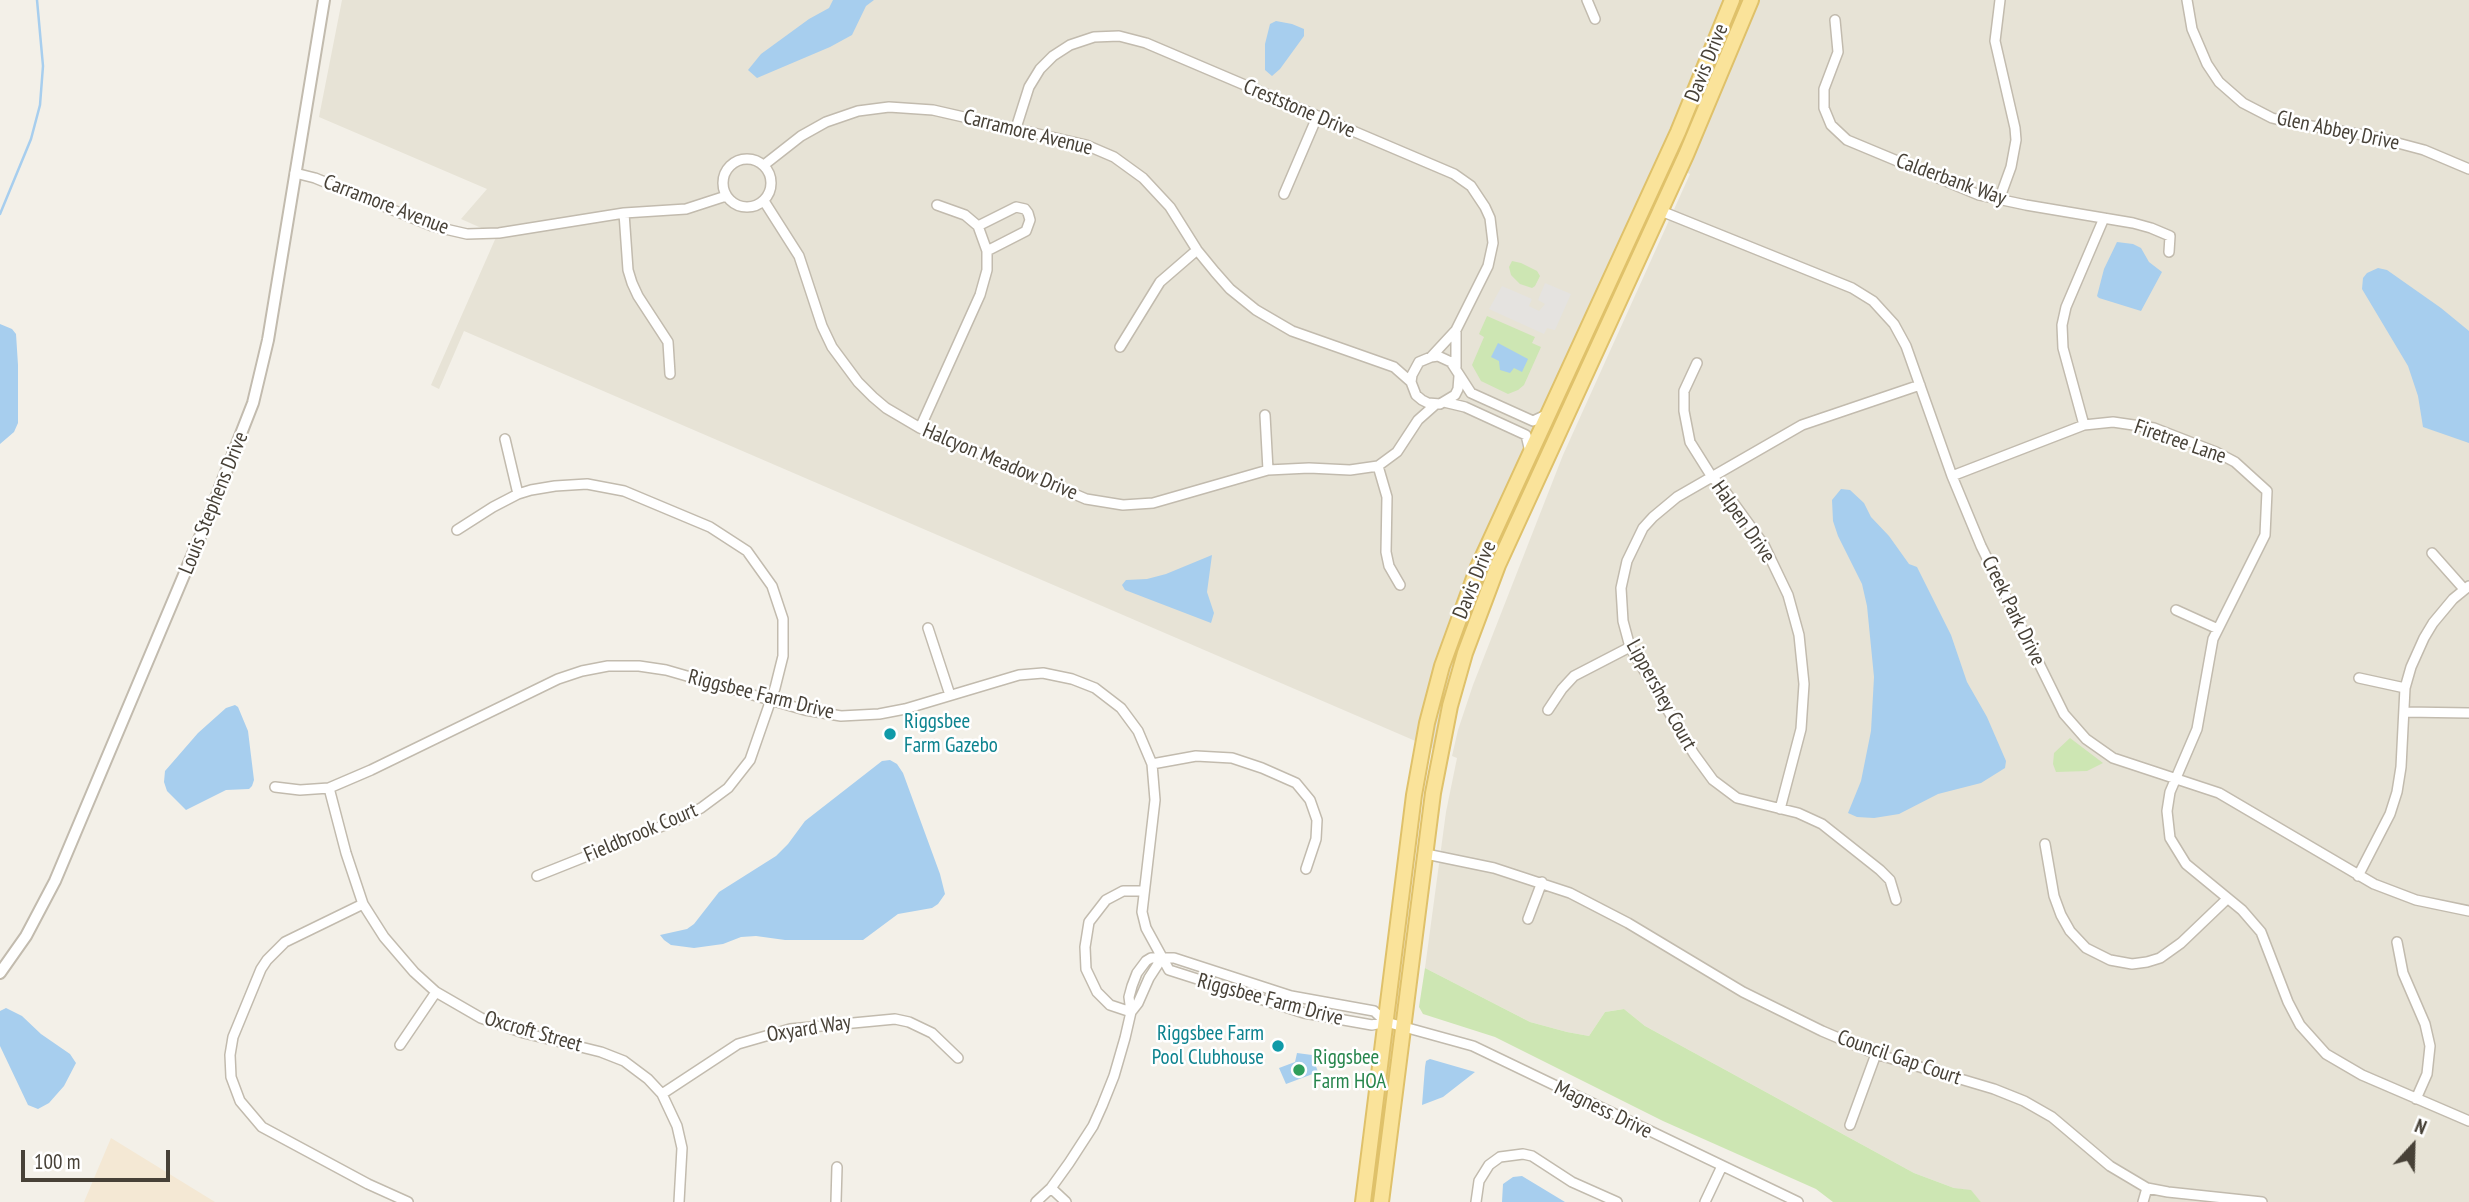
<!DOCTYPE html>
<html>
<head>
<meta charset="utf-8">
<style>
	body { margin:0 }
	#map { position:relative; width:2469px; height:1202px; overflow:hidden; background:#f3f0e8; font-family:"PT Sans Narrow",sans-serif }
	canvas { display:block }
	.north { position:absolute; left:2378px; top:1111px; width:70px; height:70px; -webkit-text-stroke:5px #fff; paint-order:stroke; rotate:22deg; font-size:19px; font-weight:700; line-height:28px; text-align:center; color:#474137 }
	.north::after { content:''; display:block; margin:auto; width:24px; height:32px; background:#474137; clip-path:polygon(50% 0,100% 100%,50% 72%,0 100%) }
	.scale { position:absolute; left:21px; top:1150px; width:149px; height:32px; box-sizing:border-box; border:4px solid #474137; border-top:0; padding-left:9px; font-size:21px; line-height:24px; white-space:nowrap; color:#474137; -webkit-text-stroke:5px #fff; paint-order:stroke }
</style>
</head>
<body>
<div id="map">
<canvas width="2469" height="1202"></canvas>
<div class="north">N</div>
<div class="scale">100 m</div>
</div>
<script>
const g = document.querySelector('canvas').getContext('2d');
g.lineJoin = 'round';
function paint(path, color) { g.fillStyle = color; g.fill(path, 'evenodd'); }
const poly = rows => new Path2D(rows.map(r => 'M' + r).join(''));
function strokePath(path, color, width, dash) { g.strokeStyle = color; g.lineWidth = width; g.lineCap = dash ? 'butt' : 'round'; g.setLineDash(dash || []); g.stroke(path); }
function label(font, color, halo, rows, align = 'center') {
  g.font = font + ' "PT Sans Narrow",sans-serif'; g.lineWidth = 5; g.setLineDash([]); g.textBaseline = 'middle'; g.strokeStyle = halo; g.fillStyle = color; for (const [text, x, y, turn = 0] of rows) {
    g.save(); g.translate(x, y); g.rotate((+turn || 0) * Math.PI / 180); g.textAlign = isNaN(turn) ? turn : align; if (halo) g.strokeText(text, 0, 0); g.fillText(text, 0, 0); g.restore();
  }
}
const residential = poly([
	[342,0,2469,0,2469,1202,1981,1202,1971,1191,1954,1188,1914,1173,1645,1026,1624,1009,1605,1012,1589,1036,1567,1032,1530,1022,1425,968,1446,812,1457,758,1452,756,1458,730,1473,685,1563,455,1690,174,1666,164,1478,598,1451,671,1434,749,464,331,439,389,431,385,497,235,461,219,487,189,319,117]
]);
const commercial = poly([
	[111,1138,215,1202,84,1202]
]);
const green = poly([
	[1512,261,1521,263,1537,271,1540,276,1535,286,1532,288,1520,284,1511,275,1509,267],
	[1487,316,1535,337,1532,343,1541,347,1524,385,1518,390,1508,394,1481,381,1472,365,1484,337,1479,334],
	[2070,738,2103,763,2087,771,2056,772,2053,764,2054,753],
	[1425,968,1530,1022,1567,1032,1589,1036,1605,1012,1624,1009,1645,1026,1914,1173,1954,1188,1971,1190,1981,1202,1833,1202,1816,1189,1663,1121,1495,1037,1423,1014,1419,1007]
]);
const parking = poly([
	[1545,283,1571,294,1555,330,1547,328,1544,334,1489,309,1502,286,1532,299,1529,306,1539,311,1545,304,1538,300]
]);
const water = poly([
	[833,0,874,0,866,6,852,35,830,47,757,78,748,70,761,54,809,19,829,8],
	[1276,21,1292,24,1304,29,1304,36,1280,69,1272,76,1265,70,1265,44,1270,24],
	[2117,242,2133,244,2141,248,2149,262,2162,272,2141,311,2099,298,2097,296,2104,269],
	[2378,268,2387,270,2441,308,2469,331,2469,443,2423,427,2418,396,2408,366,2362,289,2363,278,2367,273],
	[0,324,12,329,16,334,18,365,18,423,14,432,0,444],
	[1498,343,1528,359,1522,372,1514,368,1510,373,1500,370,1499,361,1491,357],
	[1841,489,1850,490,1864,503,1871,517,1889,536,1909,564,1917,567,1951,635,1967,682,1987,717,2006,761,2005,768,1981,783,1938,794,1899,814,1874,818,1857,817,1848,813,1861,781,1871,731,1874,677,1867,606,1862,584,1838,536,1833,521,1832,500],
	[1212,555,1207,592,1214,613,1211,623,1125,590,1122,585,1126,580,1147,579,1166,574],
	[235,705,238,707,248,731,254,780,252,786,249,789,226,790,186,810,167,791,164,782,165,771,198,733,226,708],
	[890,760,897,764,903,773,940,874,945,894,938,904,932,908,898,914,863,940,785,940,756,936,741,937,723,944,694,948,671,945,664,940,660,935,687,929,694,924,719,892,776,856,788,844,805,821,882,761],
	[6,1008,22,1016,41,1034,70,1054,76,1063,64,1086,49,1103,38,1109,28,1105,0,1046,0,1011],
	[1297,1053,1312,1055,1318,1072,1286,1084,1279,1068,1295,1062],
	[1430,1059,1475,1072,1443,1097,1422,1105,1425,1067,1426,1061],
	[1522,1176,1565,1202,1502,1202,1503,1184,1513,1177]
]);
const stream = poly([
	[0,214,31,139,40,105,43,66,37,0]
]);
const minor = poly([
	[1587,0,1595,19],
	[2187,0,2192,29,2207,64,2219,82,2243,103,2272,118,2288,122,2375,137,2424,150,2469,169],
	[1835,20,1838,52,1824,89,1824,108,1831,125,1847,140,1979,195,2026,205,2133,223,2151,228,2170,236,2169,252],
	[1016,128,1029,87,1040,69,1053,56,1070,45,1094,37,1119,36,1146,43,1454,174,1471,186,1485,207,1490,218,1493,243,1488,266,1456,330,1431,357],
	'723 183a24 24 0 1 1 48 0a24 24 0 1 1-48 0Z',
	[764,165,801,136,826,122,858,111,889,107,933,110,1086,145,1114,157,1143,178,1170,207,1197,250,1215,272,1230,289,1256,310,1292,331,1394,367,1411,382],
	[295,173,315,178,432,226,467,234,499,233,624,213,686,209,726,196],
	[1284,194,1317,117],
	[1999,200,2011,167,2016,140,2015,128,1995,41,2000,0],
	[764,201,799,256,822,326,832,347,858,382,873,397,886,408,920,428,1086,499,1123,505,1153,503,1268,470,1309,468,1350,470,1378,466,1397,452,1418,420,1436,404],
	[1661,211,1852,288,1873,301,1894,324,1906,346,1952,476,1981,546,2064,714,2086,739,2113,758,2219,793,2374,884,2416,900,2469,911],
	[624,213,628,270,632,283,638,296,668,342,670,374],
	[978,226,1016,207,1025,209,1028,213,1030,220,1026,231,987,251],
	[1120,347,1160,282,1197,250],
	[1697,363,1684,391,1684,411,1690,442,1712,477,1722,487,1764,545,1788,595,1799,635,1804,684,1801,729,1780,809],
	[1456,367,1456,330],
	[1459,376,1458,389,1455,395,1440,404,1428,403,1422,400,1416,395,1411,382,1412,375,1419,362,1431,357,1438,356,1451,362,1471,393,1533,421,1548,414],
	[1444,402,1465,407,1526,435,1530,452],
	[1265,415,1268,470],
	[2084,425,2063,348,2062,325,2066,307,2104,218],
	[920,428,980,295,987,270,987,251,978,226,965,215,937,205],
	[505,439,518,494],
	[1378,466,1387,497,1386,552,1389,566,1400,585],
	[1952,476,2084,425,2113,422,2154,428,2216,452,2235,462,2267,491,2265,535,2213,639,2197,729,2170,792,2167,811,2170,838,2186,864,2242,910,2261,932,2288,1002,2300,1025,2326,1054,2362,1075,2469,1121],
	[457,530,493,507,518,494,531,490,555,486,587,484,624,491,710,527,747,551,772,586,783,619,783,656,775,688,750,760,728,788,701,808,680,819,537,876],
	[2432,553,2464,589],
	[2176,610,2218,629],
	[928,628,950,695],
	[2359,678,2405,688],
	[1548,710,1562,689,1574,676,1630,647],
	[2405,712,2469,713],
	[1152,764,1196,756,1232,758,1262,768,1296,783,1310,800,1317,820,1316,839,1306,869],
	[275,787,300,790,329,788,371,770,558,679,582,671,608,666,639,666,666,670,805,710,841,716,879,714,905,709,1019,675,1043,673,1072,679,1095,688,1121,708,1138,731,1152,764,1155,800,1142,912,1146,928,1169,970,1304,1013,1372,1025,1386,1022,1473,1046,1798,1202],
	[329,788,346,853,363,904,384,937,414,972,436,992,481,1018,524,1033,601,1052,624,1061,648,1079,662,1094,677,1126,682,1148,679,1202],
	[2045,844,2054,896,2061,915,2070,931,2086,948,2110,960,2132,964,2147,962,2160,958,2181,943,2227,899],
	[1426,854,1494,868,1570,893,1628,923,1743,992,1822,1031,1876,1054,1994,1089,2024,1101,2052,1117,2110,1166,2147,1188,2168,1192,2262,1202],
	[2358,876,2390,814,2397,792,2401,767,2405,688,2411,667,2424,638,2433,623,2453,599,2469,586],
	[1896,900,1890,880,1880,870,1822,824,1798,813,1737,798,1713,780,1694,754,1630,647,1623,621,1621,588,1627,561,1643,528,1653,517,1677,497,1802,425,1920,385],
	[363,904,285,942,267,960,261,969,233,1037,230,1055,231,1077,240,1101,262,1127,368,1184,408,1202],
	[1528,919,1542,882],
	[2397,942,2403,973,2425,1024,2430,1046,2427,1074,2416,1099],
	[1131,1012,1110,1005,1097,992,1086,969,1085,947,1089,922,1106,900,1123,891,1143,891],
	[1131,1012,1138,1003,1149,978,1162,958],
	[400,1045,436,992],
	[662,1094,738,1044,790,1029,895,1019,909,1022,932,1033,958,1058],
	[1850,1125,1876,1054],
	[1051,1188,1066,1202],
	[836,1202,837,1167],
	[1036,1202,1051,1188,1069,1163,1093,1126,1102,1106,1114,1076,1125,1038,1131,1012,1129,997,1132,986,1137,973,1146,961,1151,958,1174,958,1291,996,1374,1011,1386,1022],
	[1476,1202,1479,1181,1489,1165,1500,1157,1523,1154,1532,1156,1572,1182,1617,1202],
	[1705,1202,1722,1166],
	[2143,1202,2147,1188]
]);
const tertiary = poly([
	[0,973,26,936,55,881,208,518,253,403,268,340,324,0]
]);
const primary = poly([
	[1363,1202,1414,795,1427,723,1442,666,1478,567,1678,132,1732,0],
	[1381,1202,1433,793,1450,706,1465,653,1498,565,1686,155,1751,0]
]);
const markers = [
	[890,734,7,"#0f9aa8"],
	[1278,1046,7,"#0f9aa8"],
	[1299,1070,7,"#2e9e5b"]
];
const streetNames = [
	["Davis Drive",1707,63,-68],
	["Creststone Drive",1299,109,23],
	["Glen Abbey Drive",2338,131,12],
	["Carramore Avenue",1028,133,14],
	["Calderbank Way",1951,180,20],
	["Carramore Avenue",386,205,21],
	["Firetree Lane",2180,442,19],
	["Halcyon Meadow Drive",1000,462,23],
	["Louis Stephens Drive",214,503,-68],
	["Halpen Drive",1743,522,55],
	["Davis Drive",1475,580,-68],
	["Creek Park Drive",2013,611,64],
	["Riggsbee Farm Drive",761,695,14],
	["Lippershey Court",1661,695,61],
	["Fieldbrook Court",641,833,-23],
	["Riggsbee Farm Drive",1270,1000,15],
	["Oxyard Way",809,1029,-9],
	["Oxcroft Street",533,1032,16],
	["Council Gap Court",1899,1058,19],
	["Magness Drive",1603,1110,26]
];
const cultureNames = [
	["Riggsbee",904,722],
	["Farm Gazebo",904,746],
	["Riggsbee Farm",1264,1034,"right"],
	["Pool Clubhouse",1264,1058,"right"]
];
const leisureNames = [
	["Riggsbee",1313,1058],
	["Farm HOA",1313,1082]
];
paint(residential, '#e7e3d6');
paint(commercial, '#f4e8d4');
paint(green, '#cde6b3');
paint(parking, '#e5e3e0');
paint(water, '#a7ceee');
strokePath(stream, '#a7ceee', 2.5);
strokePath(minor, '#c2bbae', 12);
strokePath(tertiary, '#c2bbae', 14);
strokePath(primary, '#dfc16a', 18);
strokePath(minor, '#fff', 9);
strokePath(tertiary, '#fff', 10);
strokePath(primary, '#fae39a', 14);
for (const [x, y, r, color] of markers) { const dot = new Path2D(); dot.arc(x, y, r, 0, 2 * Math.PI); g.fillStyle = color; g.fill(dot); strokePath(dot, '#fff', 2.5); }
label('21px', '#474137', '#fff', streetNames);
label('21px', '#0d838f', '#fff', cultureNames, 'left');
label('21px', '#27864d', '#fff', leisureNames, 'left');
</script>
</body>
</html>
